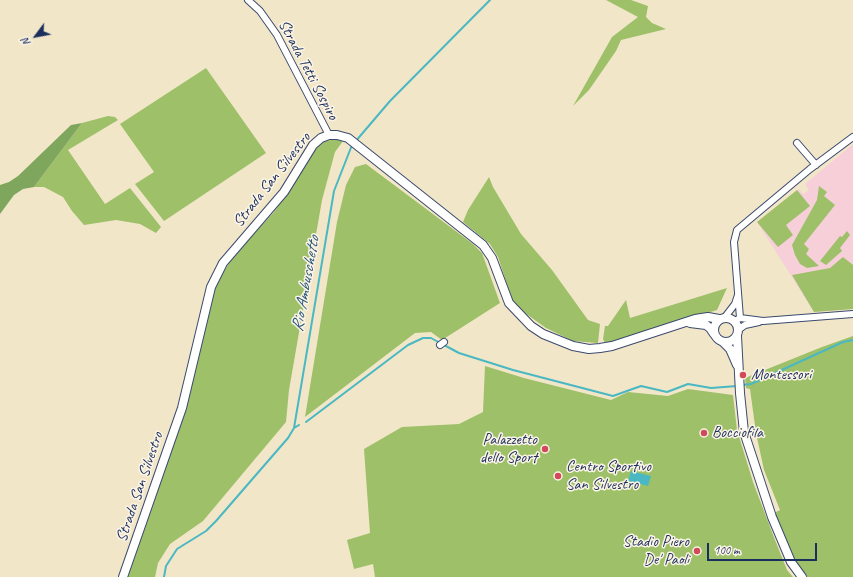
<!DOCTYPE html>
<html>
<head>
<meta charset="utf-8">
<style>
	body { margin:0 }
	#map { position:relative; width:853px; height:577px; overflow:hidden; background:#f2e6c9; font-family:Caveat,sans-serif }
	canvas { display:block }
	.north { position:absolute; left:16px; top:16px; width:40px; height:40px; -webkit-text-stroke:3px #fcf5e5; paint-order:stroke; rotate:238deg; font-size:11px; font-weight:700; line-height:16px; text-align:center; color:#1b2f5e }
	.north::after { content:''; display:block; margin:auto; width:14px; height:18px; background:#1b2f5e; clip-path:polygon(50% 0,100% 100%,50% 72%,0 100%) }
	.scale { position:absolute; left:707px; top:543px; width:110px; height:18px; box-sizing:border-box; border:2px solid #1b2f5e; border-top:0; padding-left:5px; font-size:12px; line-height:14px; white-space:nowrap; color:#1b2f5e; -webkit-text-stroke:3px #fcf5e5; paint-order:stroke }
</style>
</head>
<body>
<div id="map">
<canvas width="853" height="577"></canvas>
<div class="north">N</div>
<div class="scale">100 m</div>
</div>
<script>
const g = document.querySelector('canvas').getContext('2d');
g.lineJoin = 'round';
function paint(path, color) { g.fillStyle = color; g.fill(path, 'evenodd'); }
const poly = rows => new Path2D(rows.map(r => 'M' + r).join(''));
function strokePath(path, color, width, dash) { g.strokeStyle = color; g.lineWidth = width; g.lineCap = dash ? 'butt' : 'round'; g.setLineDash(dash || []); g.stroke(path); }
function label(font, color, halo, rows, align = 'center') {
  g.font = font + ' Caveat,sans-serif'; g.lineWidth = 3; g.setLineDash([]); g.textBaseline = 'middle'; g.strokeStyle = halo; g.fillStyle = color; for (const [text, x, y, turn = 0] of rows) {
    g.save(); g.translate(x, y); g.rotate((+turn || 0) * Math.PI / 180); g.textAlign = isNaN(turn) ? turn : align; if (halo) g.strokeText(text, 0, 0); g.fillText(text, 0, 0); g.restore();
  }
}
const built = poly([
	[853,144,853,309,814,312,757,222,799,189,803,194,809,190,805,184]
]);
const green = poly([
	[606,0,631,0,648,6,646,17,652,23,666,29,621,40,616,51,589,90,573,106,612,37,638,17],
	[206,68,266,153,164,221,135,184,154,172,120,124],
	[108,116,115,117,118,120,68,150,105,204,130,188,161,227,156,233,140,224,116,220,84,225,72,211,63,197,44,187,34,187,82,123],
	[335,139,343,141,335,152,322,200,289,390,286,422,203,521,170,544,158,563,155,577,127,577,217,281,237,252,274,212,286,195,315,148,323,142],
	[366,164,473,244,482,253,500,303,442,340,431,332,415,333,305,417,337,222,346,185,355,167],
	[489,177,493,187,521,234,552,270,588,320,600,324,598,343,573,341,546,328,525,313,512,300,498,257,490,244,463,222,468,210],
	[819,186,827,192,824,196,835,205,804,244,809,249,806,254,819,266,807,268,800,264,795,255,792,245,817,200],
	[797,190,810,206,786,225,793,235,778,247,757,222],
	[847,231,850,235,840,248,842,251,826,265,820,261,840,236,842,237],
	[843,257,853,265,853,309,814,312,792,275,830,268],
	[727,288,717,310,610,342,605,343,603,339,605,326,608,326,626,300,630,318],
	[853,336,853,577,807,577,795,564,774,513,780,510,764,470,756,433,750,389,746,388,745,378,822,347],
	[485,366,524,378,611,400,628,392,668,396,688,389,733,395,737,430,753,482,775,540,787,570,793,577,375,577,373,564,354,569,347,540,370,533,364,449,402,427,459,424,483,412]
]);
const forest = poly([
	[82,123,34,187,23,189,14,195,0,214,0,185,9,182,18,176,71,125]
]);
const water = poly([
	[631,471,651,476,648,486,628,481]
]);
const stream = poly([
	[355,142,390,101,490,0],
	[444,345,459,353,513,370,613,396,641,386,667,392,688,384,711,388,737,386],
	[742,385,751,384,843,342,853,340],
	[306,422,408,345,423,338,431,338,440,343],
	[294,428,299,425],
	[164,577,166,566,177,549,206,531,216,521,288,438,294,428,334,191,352,145]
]);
const minor = poly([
	[248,0,260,11,277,35,329,135],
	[797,143,816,165],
	[725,317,735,304,738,295],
	[740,318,734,242,737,230,810,169,853,137],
	[735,321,740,318,763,321,853,314],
	[738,330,745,325,759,322],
	[440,345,444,342]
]);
const tertiary = poly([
	'714 330a12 12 0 1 1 24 0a12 12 0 1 1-24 0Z',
	[690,323,706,325,710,328,714,334],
	[737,336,740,393,744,432,772,517,791,562,802,577],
	[723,342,730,349,737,365],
	[123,577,182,408,211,287,223,263,284,192,313,145,321,138,329,135,337,135,348,138,483,245,492,258,509,303,531,326,543,334,573,346,589,349,600,348,612,346,695,319,708,317,719,319]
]);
const markers = [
	[743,375,4,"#d1495b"],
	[704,433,4,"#d1495b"],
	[545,449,4,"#d1495b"],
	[558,476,4,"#d1495b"],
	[697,551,4,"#d1495b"]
];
const streetNames = [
	["Strada Tetti Sospiro",308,70,62],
	["Strada San Silvestro",272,180,-52],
	["Strada San Silvestro",140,487,-71]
];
const poiNames = [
	["Montessori",751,375],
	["Bocciofila",712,433],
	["Palazzetto",537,440,"right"],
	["dello Sport",537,458,"right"],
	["Centro Sportivo",566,467],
	["San Silvestro",566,485],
	["Stadio Piero",689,542,"right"],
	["De' Paoli",689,560,"right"]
];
const waterNames = [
	["Rio Ambuschetto",306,284,-80]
];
paint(built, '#f6cfd9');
paint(green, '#9dc069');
paint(forest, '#7ea65d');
paint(water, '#4ab8c2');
strokePath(stream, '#4ab8c2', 2);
strokePath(minor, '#3b4a6e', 8);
strokePath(tertiary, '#3b4a6e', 10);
strokePath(minor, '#fff', 6);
strokePath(tertiary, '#fff', 8);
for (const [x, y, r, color] of markers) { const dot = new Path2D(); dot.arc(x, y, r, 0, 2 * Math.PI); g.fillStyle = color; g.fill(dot); strokePath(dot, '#fcf5e5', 1.5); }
label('16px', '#1b2f5e', '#fcf5e5', streetNames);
label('16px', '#1b2f5e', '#fcf5e5', poiNames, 'left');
label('italic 17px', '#29587c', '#fcf5e5', waterNames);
</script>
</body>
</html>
